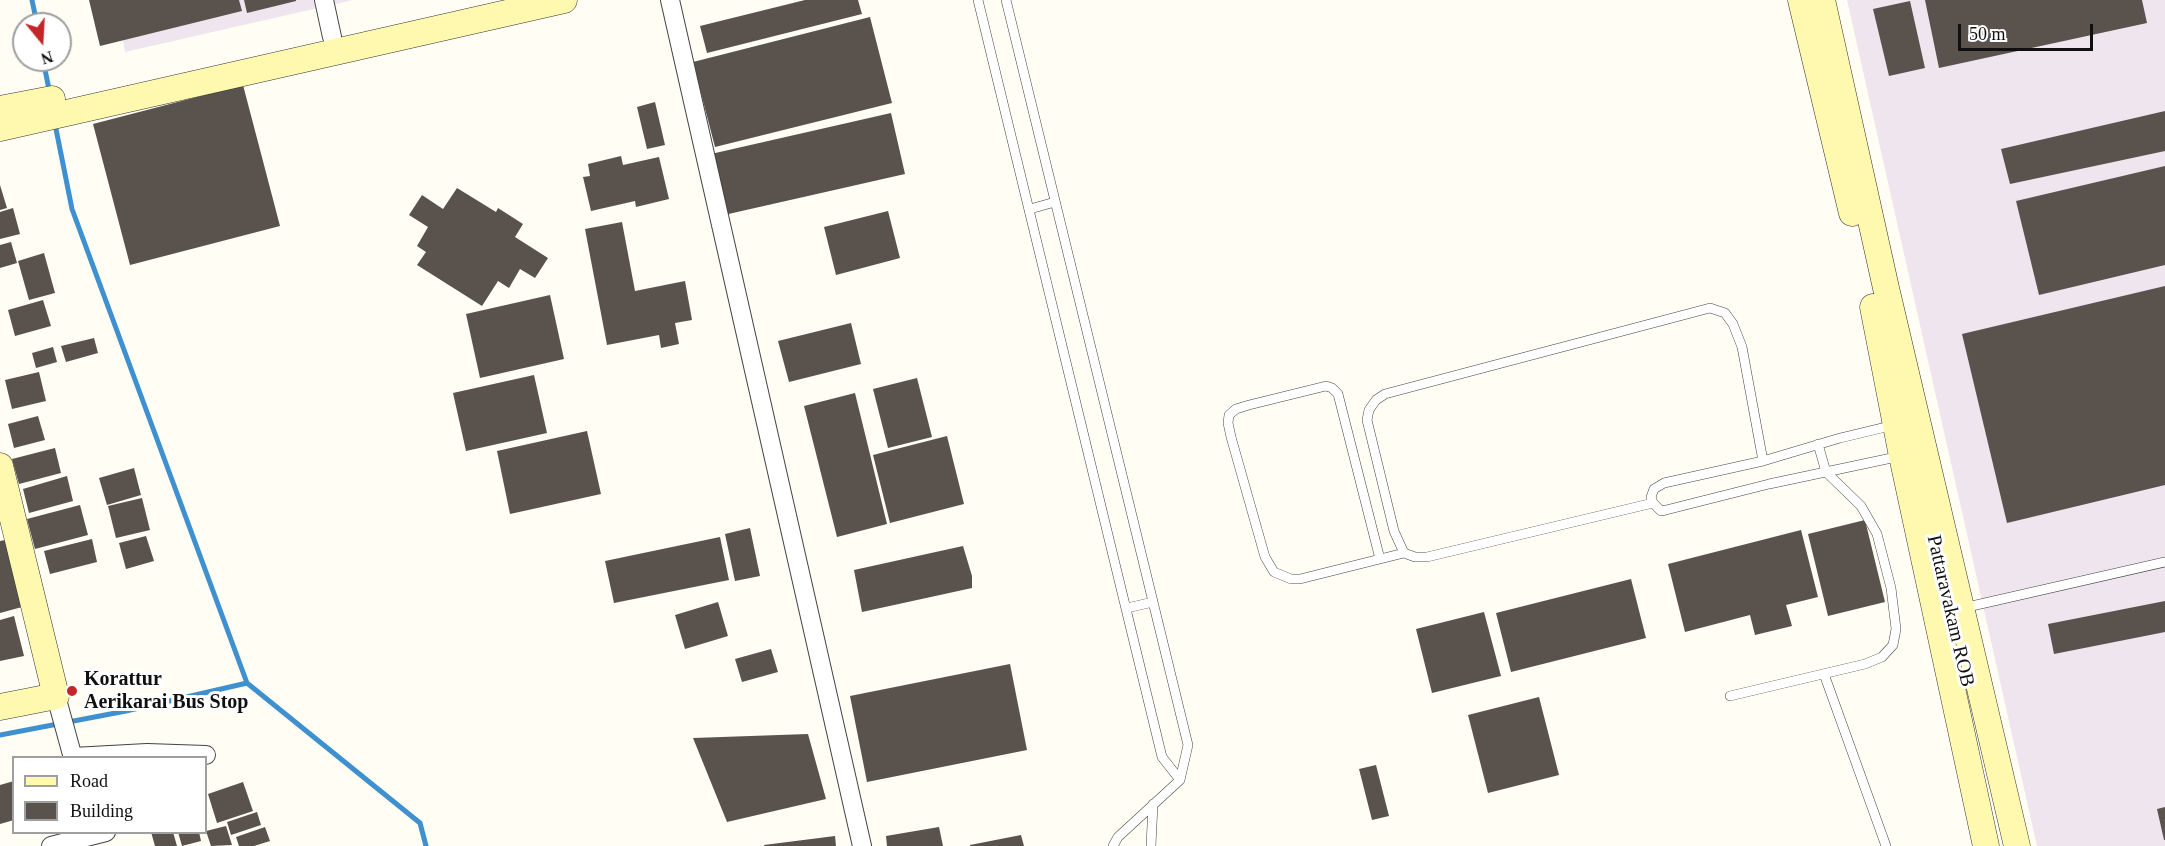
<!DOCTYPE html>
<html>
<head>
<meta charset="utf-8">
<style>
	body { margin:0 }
	#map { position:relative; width:2165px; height:846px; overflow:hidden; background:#fffdf4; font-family:"Times New Roman",serif }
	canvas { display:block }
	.legend { position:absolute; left:12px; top:756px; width:195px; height:78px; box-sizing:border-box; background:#fff; border:2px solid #9f9f9f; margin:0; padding:8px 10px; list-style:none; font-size:18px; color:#101010 }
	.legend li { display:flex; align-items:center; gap:12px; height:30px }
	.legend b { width:30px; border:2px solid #9f9f9f }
	.north { position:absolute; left:12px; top:12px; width:60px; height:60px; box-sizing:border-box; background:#fff; border:2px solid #9f9f9f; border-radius:50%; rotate:162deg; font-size:16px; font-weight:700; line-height:24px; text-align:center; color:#101010 }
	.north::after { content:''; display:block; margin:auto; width:21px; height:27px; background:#c32628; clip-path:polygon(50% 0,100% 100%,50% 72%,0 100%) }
	.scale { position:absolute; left:1958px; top:24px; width:135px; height:27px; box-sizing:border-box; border:3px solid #101010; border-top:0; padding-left:8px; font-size:18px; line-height:21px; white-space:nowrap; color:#101010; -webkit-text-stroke:4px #fff; paint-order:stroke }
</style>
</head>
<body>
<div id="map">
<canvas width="2165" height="846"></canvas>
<ul class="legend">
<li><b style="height:8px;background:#fff9af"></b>Road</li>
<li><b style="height:16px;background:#59524d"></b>Building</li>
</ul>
<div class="north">N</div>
<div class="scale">50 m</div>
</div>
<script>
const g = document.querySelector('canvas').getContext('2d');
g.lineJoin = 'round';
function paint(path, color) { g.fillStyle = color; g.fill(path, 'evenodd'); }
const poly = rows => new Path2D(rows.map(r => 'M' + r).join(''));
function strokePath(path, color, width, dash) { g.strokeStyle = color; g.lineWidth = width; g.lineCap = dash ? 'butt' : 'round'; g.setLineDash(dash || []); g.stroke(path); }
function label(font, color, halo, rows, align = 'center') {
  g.font = font + ' "Times New Roman",serif'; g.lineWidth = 6; g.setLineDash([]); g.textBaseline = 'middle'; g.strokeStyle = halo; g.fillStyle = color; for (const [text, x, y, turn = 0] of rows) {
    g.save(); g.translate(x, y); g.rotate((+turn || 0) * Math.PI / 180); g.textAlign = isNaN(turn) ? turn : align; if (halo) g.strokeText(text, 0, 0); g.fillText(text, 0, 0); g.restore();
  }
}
const industrial = poly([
	[116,0,353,0,125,52],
	[1847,0,2165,0,2165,846,2037,846]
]);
const stream = poly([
	[32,0,37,24],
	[43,60,50,94],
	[55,124,72,209,247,683,420,823,426,846],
	[0,735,126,711,247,683]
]);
const building = poly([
	[89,0,239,0,242,11,100,46],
	[244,0,296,0,296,1,247,13],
	[805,0,858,0,862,14,707,53,700,26],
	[1925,0,2142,0,2147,23,1939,68],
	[1910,1,1925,68,1889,76,1873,9],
	[870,17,892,103,715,147,693,62],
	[243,85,280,226,130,265,93,124],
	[655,102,665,145,647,149,637,107],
	[2165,111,2165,151,2010,184,2001,149],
	[891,113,905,174,724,215,711,154],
	[621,156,623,165,659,157,669,199,636,207,635,201,591,211,583,177,590,176,588,164],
	[2165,166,2165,265,2039,295,2016,201],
	[0,185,7,208,0,210],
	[457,188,496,212,498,208,523,224,515,237,548,258,535,278,520,269,509,288,498,281,482,306,417,265,426,252,417,246,428,227,409,215,422,195,443,209],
	[13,208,20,234,0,239,0,212],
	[888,211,900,258,836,275,824,227],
	[622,222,635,291,685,281,692,320,675,323,679,344,661,348,659,335,607,345,585,229],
	[11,242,17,263,0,268,0,245],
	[44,253,55,293,29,300,18,261],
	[2165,286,2165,485,2007,523,1962,334],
	[550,295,564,359,480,378,466,314],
	[43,300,51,326,15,336,8,310],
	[851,323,861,364,789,382,778,341],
	[94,338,98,353,66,362,61,346],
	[53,347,57,362,36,368,32,353],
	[39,372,46,401,12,409,5,380],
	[534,375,547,433,466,451,453,393],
	[917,378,932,437,888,448,873,389],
	[855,393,887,524,837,537,804,406],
	[38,416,45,440,14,448,8,424],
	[587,431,601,494,510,514,497,451],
	[947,436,964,504,890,523,873,455],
	[55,448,61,473,19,484,12,459],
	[134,468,141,495,107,505,99,478],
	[67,476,73,501,29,513,23,489],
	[142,498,150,530,116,538,108,506],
	[80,505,88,535,35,549,27,519],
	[1865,520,1885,602,1828,616,1808,534],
	[750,528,760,576,735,581,725,534],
	[1801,530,1818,597,1786,605,1792,626,1755,635,1750,615,1685,632,1668,564],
	[146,536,154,561,126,569,119,543],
	[720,537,729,580,614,603,605,561],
	[92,539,97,562,50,574,44,551],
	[5,540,22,607,0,613,0,541],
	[963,546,972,576,972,588,862,612,854,570],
	[1631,579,1646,638,1511,672,1496,613],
	[2165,601,2165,632,2054,654,2048,624],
	[718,602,728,636,685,649,675,615],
	[1484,612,1501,676,1432,693,1416,629],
	[14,616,24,656,0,661,0,620],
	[771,649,778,672,742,682,735,659],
	[1010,664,1027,750,867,782,850,696],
	[1539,697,1559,775,1488,793,1468,715],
	[808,734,826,799,727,822,693,738],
	[1376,765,1389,816,1372,820,1359,769],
	[14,781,14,820,0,824,0,785],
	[243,782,253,811,217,823,208,794],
	[2165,807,2165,840,2164,840,2157,809],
	[257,812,261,825,231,835,227,822],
	[226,826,232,845,211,846,206,831],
	[265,827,270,841,254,846,239,846,236,837],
	[939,827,943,846,887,846,886,836],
	[151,832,173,832,177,846,155,846],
	[178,832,199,832,201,841,182,846],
	[1021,835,1024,846,970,846,970,845],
	[835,836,836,846,764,846,764,845]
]);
const lane = poly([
	[978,0,1162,757,1180,780],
	[1006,0,1188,745,1180,780,1118,837,1113,846],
	[1030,209,1055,202],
	[1763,461,1742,347,1733,324,1725,313,1710,308,1385,394,1376,400,1369,410,1367,420,1394,531,1404,553,1415,557,1427,557,1653,503,1661,511,1666,510,1769,484,1901,456],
	[1653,503,1651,497,1654,489,1664,483,1763,461,1840,438,1894,425],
	[1380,559,1338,394,1332,388,1326,386,1249,405,1236,409,1229,415,1228,423,1231,437,1265,557,1274,572,1291,579,1300,579,1404,553],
	[1127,608,1153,602],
	[1963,608,2165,562],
	[1824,674,1886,846],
	[1730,696,1865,664,1882,657,1893,645,1896,629,1891,588,1877,534,1861,506,1826,472,1818,444],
	[1151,846,1153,804]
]);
const street = poly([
	[324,0,332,37],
	[670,0,862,846],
	[56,696,73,758],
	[73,757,147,753,206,755],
	[51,846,106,832]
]);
const secondary = poly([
	[1801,0,1852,213],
	[1822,0,1886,288,2017,846],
	[0,109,52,99],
	[0,128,564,0],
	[1873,307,1902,456,1986,846],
	[0,466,56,696,0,707]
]);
const markers = [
	[72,691,6,"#c32628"]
];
const streetNames = [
	["Pattaravakam ROB",1950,611,77]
];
const poiNames = [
	["Korattur",84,680],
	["Aerikarai Bus Stop",84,703]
];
paint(industrial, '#eee5ef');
strokePath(stream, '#3e90cf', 5);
paint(building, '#59524d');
strokePath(lane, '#434343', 10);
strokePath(street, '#434343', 20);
strokePath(secondary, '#323232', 27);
strokePath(lane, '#fff', 9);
strokePath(street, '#fff', 18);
strokePath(secondary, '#fff9af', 26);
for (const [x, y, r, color] of markers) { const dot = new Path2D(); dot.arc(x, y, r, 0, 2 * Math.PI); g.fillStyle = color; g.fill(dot); strokePath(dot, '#fff', 2); }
label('20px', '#101010', '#fff', streetNames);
label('bold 20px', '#101010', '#fff', poiNames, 'left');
</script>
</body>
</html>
